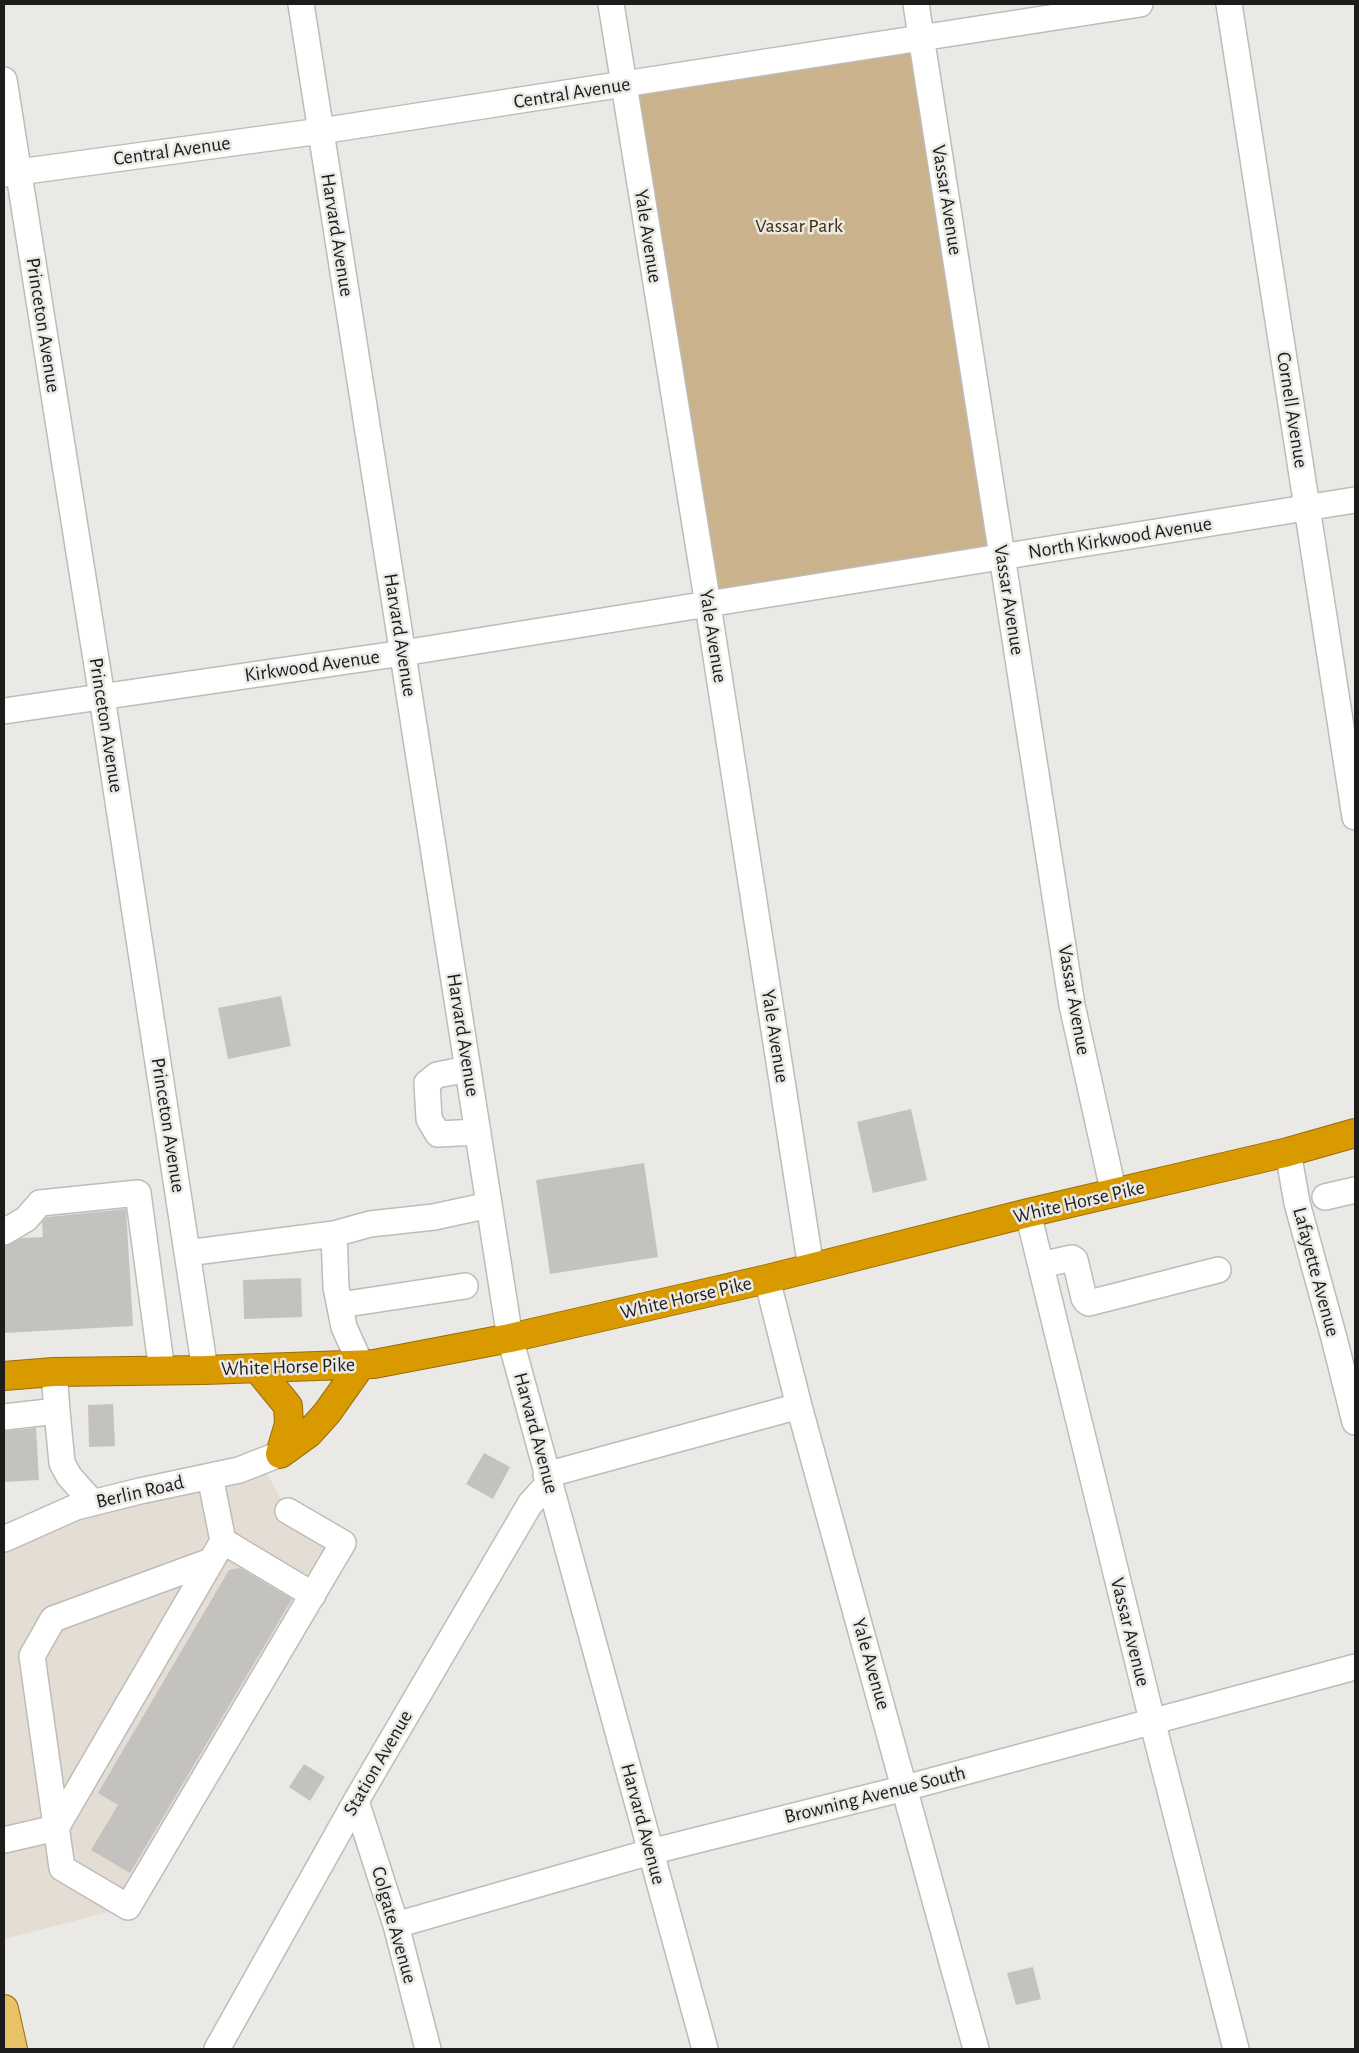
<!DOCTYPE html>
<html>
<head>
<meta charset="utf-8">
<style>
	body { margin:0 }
	#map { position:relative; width:1359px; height:2053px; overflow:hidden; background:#ebe9e6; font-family:"Alegreya Sans",sans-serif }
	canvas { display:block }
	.frame { position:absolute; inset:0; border:5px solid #1d1c1b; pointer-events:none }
</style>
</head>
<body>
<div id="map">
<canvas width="1359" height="2053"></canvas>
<div class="frame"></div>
</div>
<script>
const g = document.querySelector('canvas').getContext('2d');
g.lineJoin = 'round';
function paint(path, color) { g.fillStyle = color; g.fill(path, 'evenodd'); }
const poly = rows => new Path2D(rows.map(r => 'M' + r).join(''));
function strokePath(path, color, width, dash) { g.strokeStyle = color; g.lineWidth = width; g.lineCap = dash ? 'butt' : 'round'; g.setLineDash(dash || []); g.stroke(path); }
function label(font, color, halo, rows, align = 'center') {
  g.font = font + ' "Alegreya Sans",sans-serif'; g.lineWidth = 5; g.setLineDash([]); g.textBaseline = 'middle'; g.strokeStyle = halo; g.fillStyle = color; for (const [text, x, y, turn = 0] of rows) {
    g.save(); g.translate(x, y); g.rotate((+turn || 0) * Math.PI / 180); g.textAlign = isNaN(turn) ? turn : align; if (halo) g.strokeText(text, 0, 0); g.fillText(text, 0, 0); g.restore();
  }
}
const built = poly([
	[260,1462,288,1511,343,1543,128,1907,4,1939,4,1539]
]);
const green = poly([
	[921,37,1003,558,708,605,624,86]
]);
const building = poly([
	[281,996,291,1046,228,1059,218,1008],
	[911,1109,927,1180,873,1193,857,1122],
	[644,1163,658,1257,550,1274,536,1180],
	[126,1209,133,1326,4,1333,4,1246,22,1238,43,1237,42,1222,47,1217],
	[301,1278,302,1317,244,1319,243,1280],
	[113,1404,115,1446,89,1447,88,1405],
	[36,1428,39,1480,4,1482,4,1431],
	[484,1453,510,1467,493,1499,466,1484],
	[240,1568,292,1599,130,1873,91,1850,118,1805,98,1793,229,1570],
	[304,1764,325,1777,310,1801,289,1787],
	[1033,1967,1041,1999,1016,2005,1007,1973]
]);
const minor = poly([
	[301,4,510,1338,705,2049],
	[611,4,708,605,811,1268],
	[916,4,1072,1005,1114,1194],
	[1229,4,1355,817],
	[4,80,102,697,205,1370],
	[4,174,321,131,1140,4],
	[4,711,403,653,1355,500],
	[468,1069,437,1075,427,1083,429,1119,438,1134,478,1132],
	[1288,1152,1297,1203,1334,1338,1355,1422],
	[1325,1197,1355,1190],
	[1028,1213,1152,1720,1236,2049],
	[4,1232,26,1219,40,1203,138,1193,162,1371],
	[187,1253,334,1234],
	[1041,1265,1072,1258,1075,1260,1084,1298,1086,1301,1089,1303,1218,1270],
	[767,1279,799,1406,976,2049],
	[340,1305,465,1286],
	[361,1365,344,1327,336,1287,334,1234,370,1224,434,1217,489,1205],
	[57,1411,62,1463,69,1476,93,1503],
	[4,1417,57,1411,54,1372],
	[546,1475,799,1406],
	[4,1539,76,1507,140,1491,239,1470,280,1454],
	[223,1541,313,1595],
	[211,1561,53,1619,32,1656,62,1868,128,1907,343,1543,288,1511],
	[356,1801,396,1925,428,2049],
	[4,1840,56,1828,223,1541,210,1476],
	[396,1925,650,1852,905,1788,1355,1667],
	[217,2049,356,1801,530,1504,549,1483]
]);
const major = poly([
	[4,2009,13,2049]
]);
const highway = poly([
	[257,1368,288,1406,289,1424,280,1454],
	[4,1376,54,1372,205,1370,374,1364,510,1338,767,1279,1028,1213,1288,1152,1355,1133],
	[280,1454,309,1433,327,1413,361,1365]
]);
const streetNames = [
	["Central Avenue",572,93,-9],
	["Central Avenue",172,151,-8],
	["Vassar Avenue",947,200,81],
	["Harvard Avenue",337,235,81],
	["Yale Avenue",648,236,81],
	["Princeton Avenue",43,325,81],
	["Cornell Avenue",1292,410,81],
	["North Kirkwood Avenue",1120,538,-9],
	["Vassar Avenue",1009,600,81],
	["Harvard Avenue",400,635,81],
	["Yale Avenue",713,636,81],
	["Kirkwood Avenue",312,666,-8],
	["Princeton Avenue",106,725,81],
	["Vassar Avenue",1074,1000,80],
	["Harvard Avenue",463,1035,81],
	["Yale Avenue",775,1036,81],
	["Princeton Avenue",168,1125,81],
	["White Horse Pike",1079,1202,-13],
	["Lafayette Avenue",1316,1272,75],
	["White Horse Pike",686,1298,-13],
	["White Horse Pike",288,1367,-2],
	["Harvard Avenue",536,1433,75],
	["Berlin Road",140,1492,-13],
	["Vassar Avenue",1130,1632,76],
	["Yale Avenue",871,1664,74],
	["Station Avenue",378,1763,-60],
	["Browning Avenue South",875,1795,-14],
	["Harvard Avenue",643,1824,75],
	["Colgate Avenue",394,1925,74]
];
const parkNames = [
	["Vassar Park",799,226]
];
paint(built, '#e3ddd3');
paint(green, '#cab38c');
paint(building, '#c4c2bf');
strokePath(minor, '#bebcb9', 28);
strokePath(major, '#976e09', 30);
strokePath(highway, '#976e09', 30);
strokePath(minor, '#fff', 25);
strokePath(major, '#e8c266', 28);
strokePath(highway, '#d99a00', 28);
label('20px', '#1d1c1b', '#ebe9e6', streetNames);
label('20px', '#3e2c0b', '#ebe9e6', parkNames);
</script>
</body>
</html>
